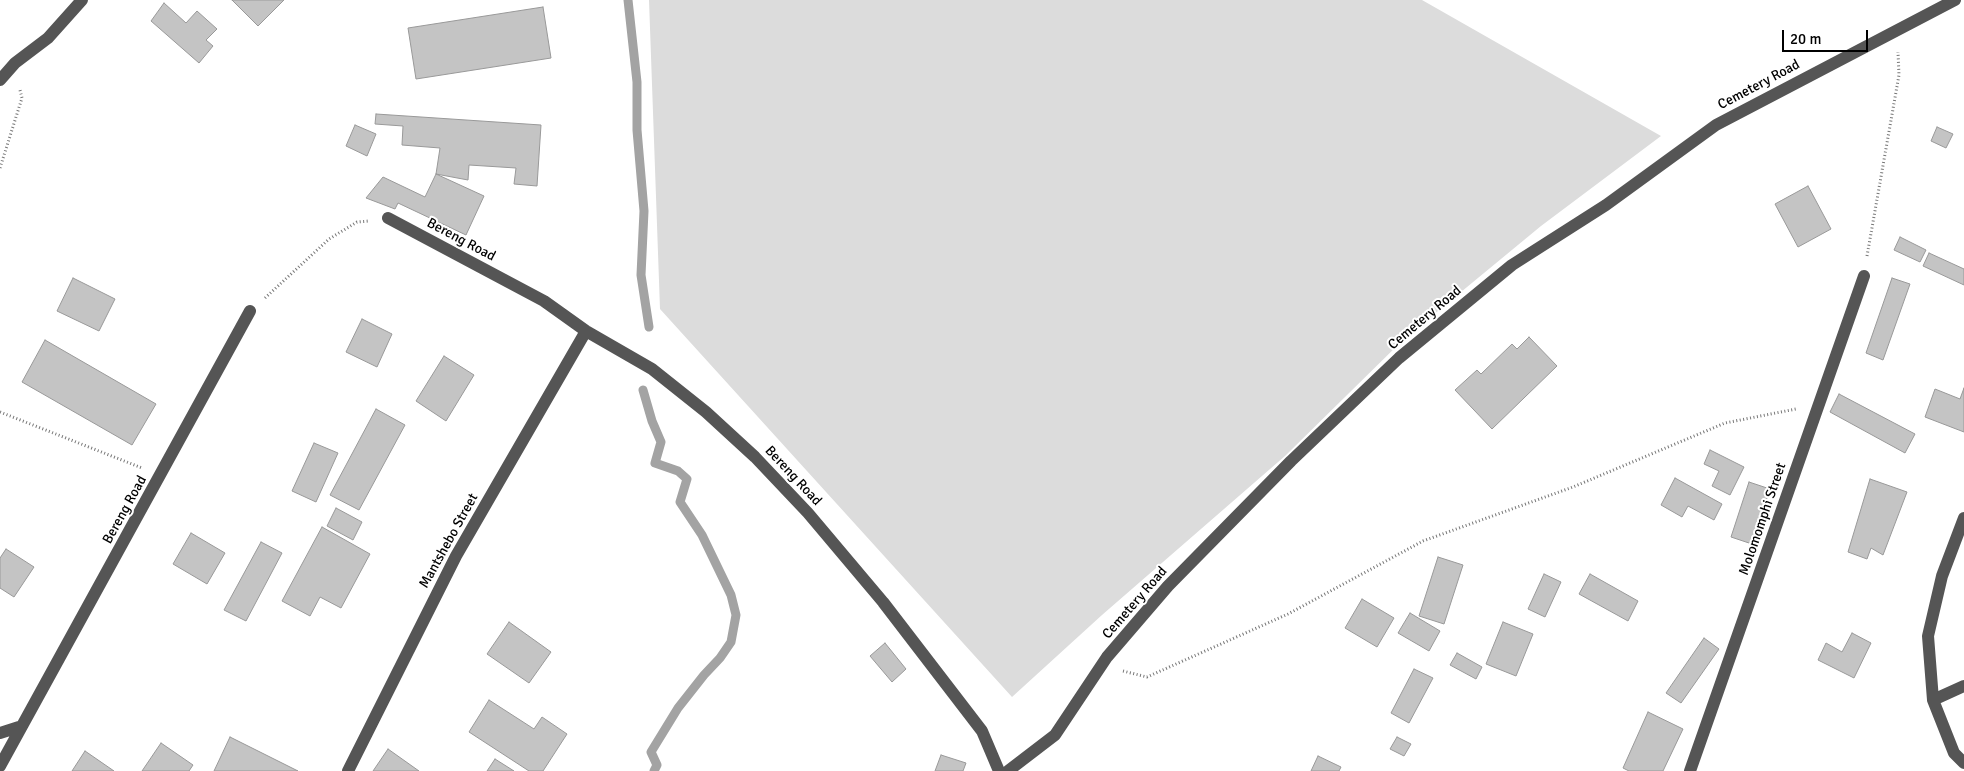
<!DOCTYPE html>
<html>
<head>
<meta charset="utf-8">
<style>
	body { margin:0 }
	#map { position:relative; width:1964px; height:771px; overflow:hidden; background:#fff; font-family:Signika,sans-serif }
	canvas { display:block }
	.scale { position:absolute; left:1782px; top:30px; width:86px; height:22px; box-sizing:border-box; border:2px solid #000; border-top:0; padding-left:6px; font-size:15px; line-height:18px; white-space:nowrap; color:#000; -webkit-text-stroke:4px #fff; paint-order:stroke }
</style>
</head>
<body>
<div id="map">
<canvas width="1964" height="771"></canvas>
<div class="scale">20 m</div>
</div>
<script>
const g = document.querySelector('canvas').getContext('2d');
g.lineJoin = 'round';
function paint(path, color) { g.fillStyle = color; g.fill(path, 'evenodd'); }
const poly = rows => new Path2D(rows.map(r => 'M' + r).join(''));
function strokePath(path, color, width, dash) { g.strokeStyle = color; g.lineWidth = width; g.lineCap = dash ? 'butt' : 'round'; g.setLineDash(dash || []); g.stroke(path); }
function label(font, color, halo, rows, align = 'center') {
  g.font = font + ' Signika,sans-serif'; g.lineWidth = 4; g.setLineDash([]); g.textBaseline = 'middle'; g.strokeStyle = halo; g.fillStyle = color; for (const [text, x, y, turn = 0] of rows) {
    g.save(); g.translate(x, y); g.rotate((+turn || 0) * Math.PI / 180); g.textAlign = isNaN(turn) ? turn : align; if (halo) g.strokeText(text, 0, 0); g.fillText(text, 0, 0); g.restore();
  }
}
const green = poly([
	[649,0,1422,0,1661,136,1541,226,1404,339,1285,456,1102,615,1012,697,660,309]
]);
const stream = poly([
	[628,0,637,82,637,130,644,211,641,275,649,327],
	[643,390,652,421,661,442,655,463,678,471,687,479,680,502,702,535,731,595,736,615,731,642,720,658,704,675,678,708,651,752,657,765,654,771]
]);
const building = poly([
	[232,0,284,0,258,26,232,0],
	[164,3,186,23,197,11,217,29,206,40,213,46,199,63,151,21,164,3],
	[543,7,551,58,416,79,408,28,543,7],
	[376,114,541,125,537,186,514,184,516,168,469,165,468,180,436,174,440,148,402,145,403,126,375,124,376,114],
	[355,125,376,134,367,156,346,146,355,125],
	[1937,127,1953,134,1946,148,1931,141,1937,127],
	[436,174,484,196,466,235,398,203,395,209,366,198,383,177,425,197,436,174],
	[1808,186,1831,229,1798,247,1775,204,1808,186],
	[1900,237,1926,250,1920,262,1894,250,1900,237],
	[1929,253,1964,269,1964,285,1923,266,1929,253],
	[73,278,115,299,99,331,57,311,73,278],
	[1892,278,1910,284,1883,360,1866,353,1892,278],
	[362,319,392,334,377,367,346,352,362,319],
	[1529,337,1557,366,1492,429,1455,390,1477,370,1481,374,1512,344,1517,349,1529,337],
	[45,340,156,404,132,445,22,382,45,340],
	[444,356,474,375,446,421,416,401,444,356],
	[1964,388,1964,432,1925,417,1935,389,1960,399,1964,388],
	[1839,394,1915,434,1905,453,1830,412,1839,394],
	[376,409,405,425,359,510,330,495,376,409],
	[314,443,338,453,316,502,292,491,314,443],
	[1710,450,1744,467,1730,495,1712,486,1719,471,1704,464,1710,450],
	[1675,478,1722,504,1714,520,1688,506,1682,517,1661,505,1675,478],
	[1870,479,1907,492,1883,555,1871,548,1867,559,1848,552,1870,479],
	[1749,482,1770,489,1752,544,1731,537,1749,482],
	[336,508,362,522,353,540,327,526,336,508],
	[322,527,370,554,341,608,320,597,310,616,282,601,322,527],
	[191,533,225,553,207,584,173,564,191,533],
	[261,542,282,553,246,621,224,610,261,542],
	[6,549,34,567,14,597,0,588,0,558,6,549],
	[1438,557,1463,565,1444,624,1419,616,1438,557],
	[1544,574,1561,582,1545,617,1528,609,1544,574],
	[1590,574,1638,601,1628,621,1579,594,1590,574],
	[1362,599,1394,618,1377,647,1345,628,1362,599],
	[1410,613,1440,631,1429,651,1398,633,1410,613],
	[509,622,551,652,529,683,487,654,509,622],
	[1503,622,1533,634,1516,676,1486,664,1503,622],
	[1852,633,1871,643,1854,678,1818,660,1826,643,1842,652,1852,633],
	[1704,638,1719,649,1681,703,1666,693,1704,638],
	[885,643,906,669,892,682,870,656,885,643],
	[1457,653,1482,667,1476,679,1450,665,1457,653],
	[1414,669,1433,678,1409,723,1391,713,1414,669],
	[489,700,534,729,542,717,567,734,543,771,529,771,469,732,489,700],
	[1648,712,1683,729,1663,771,1629,771,1623,768,1648,712],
	[230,737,298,771,214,771,230,737],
	[1397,737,1411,744,1404,756,1390,749,1397,737],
	[161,743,193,765,189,771,142,771,161,743],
	[388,749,419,771,373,771,388,749],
	[85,751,114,771,72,771,85,751],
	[941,755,966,763,963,771,935,771,941,755],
	[1318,756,1341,767,1339,771,1311,771,1318,756],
	[495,759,514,771,487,771,495,759]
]);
const path = poly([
	[0,168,22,98,20,90],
	[1867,256,1899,75,1898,52],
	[265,298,329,239,357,222,369,221],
	[0,412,142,468],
	[1123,671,1147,677,1288,614,1423,541,1573,487,1725,423,1796,409]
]);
const minor = poly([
	[0,80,15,63,48,38,82,0],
	[388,218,544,301,586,331,652,369,706,412,755,457,808,513,883,602,982,731,999,771],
	[1964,518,1942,576,1928,636,1933,700,1954,753,1964,763],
	[1933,700,1964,686],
	[0,733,22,726],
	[0,766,250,311],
	[348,771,456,556,586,331],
	[1008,771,1055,735,1107,657,1168,586,1291,461,1399,358,1512,265,1606,205,1716,125,1955,0],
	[1690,771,1864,276]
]);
const streetNames = [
	["Cemetery Road",1759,85,-28],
	["Bereng Road",461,240,28],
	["Cemetery Road",1425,318,-40],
	["Bereng Road",793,476,47],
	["Bereng Road",125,510,-61],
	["Molomomphi Street",1763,519,-71],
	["Mantshebo Street",449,541,-61],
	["Cemetery Road",1135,603,-49]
];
paint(green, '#dcdcdc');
strokePath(stream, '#a3a3a3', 9);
paint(building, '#c4c4c4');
strokePath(building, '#999', 1);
strokePath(path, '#777', 3, [1, 2.5]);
strokePath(minor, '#555', 12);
label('14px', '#000', '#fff', streetNames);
</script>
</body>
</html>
